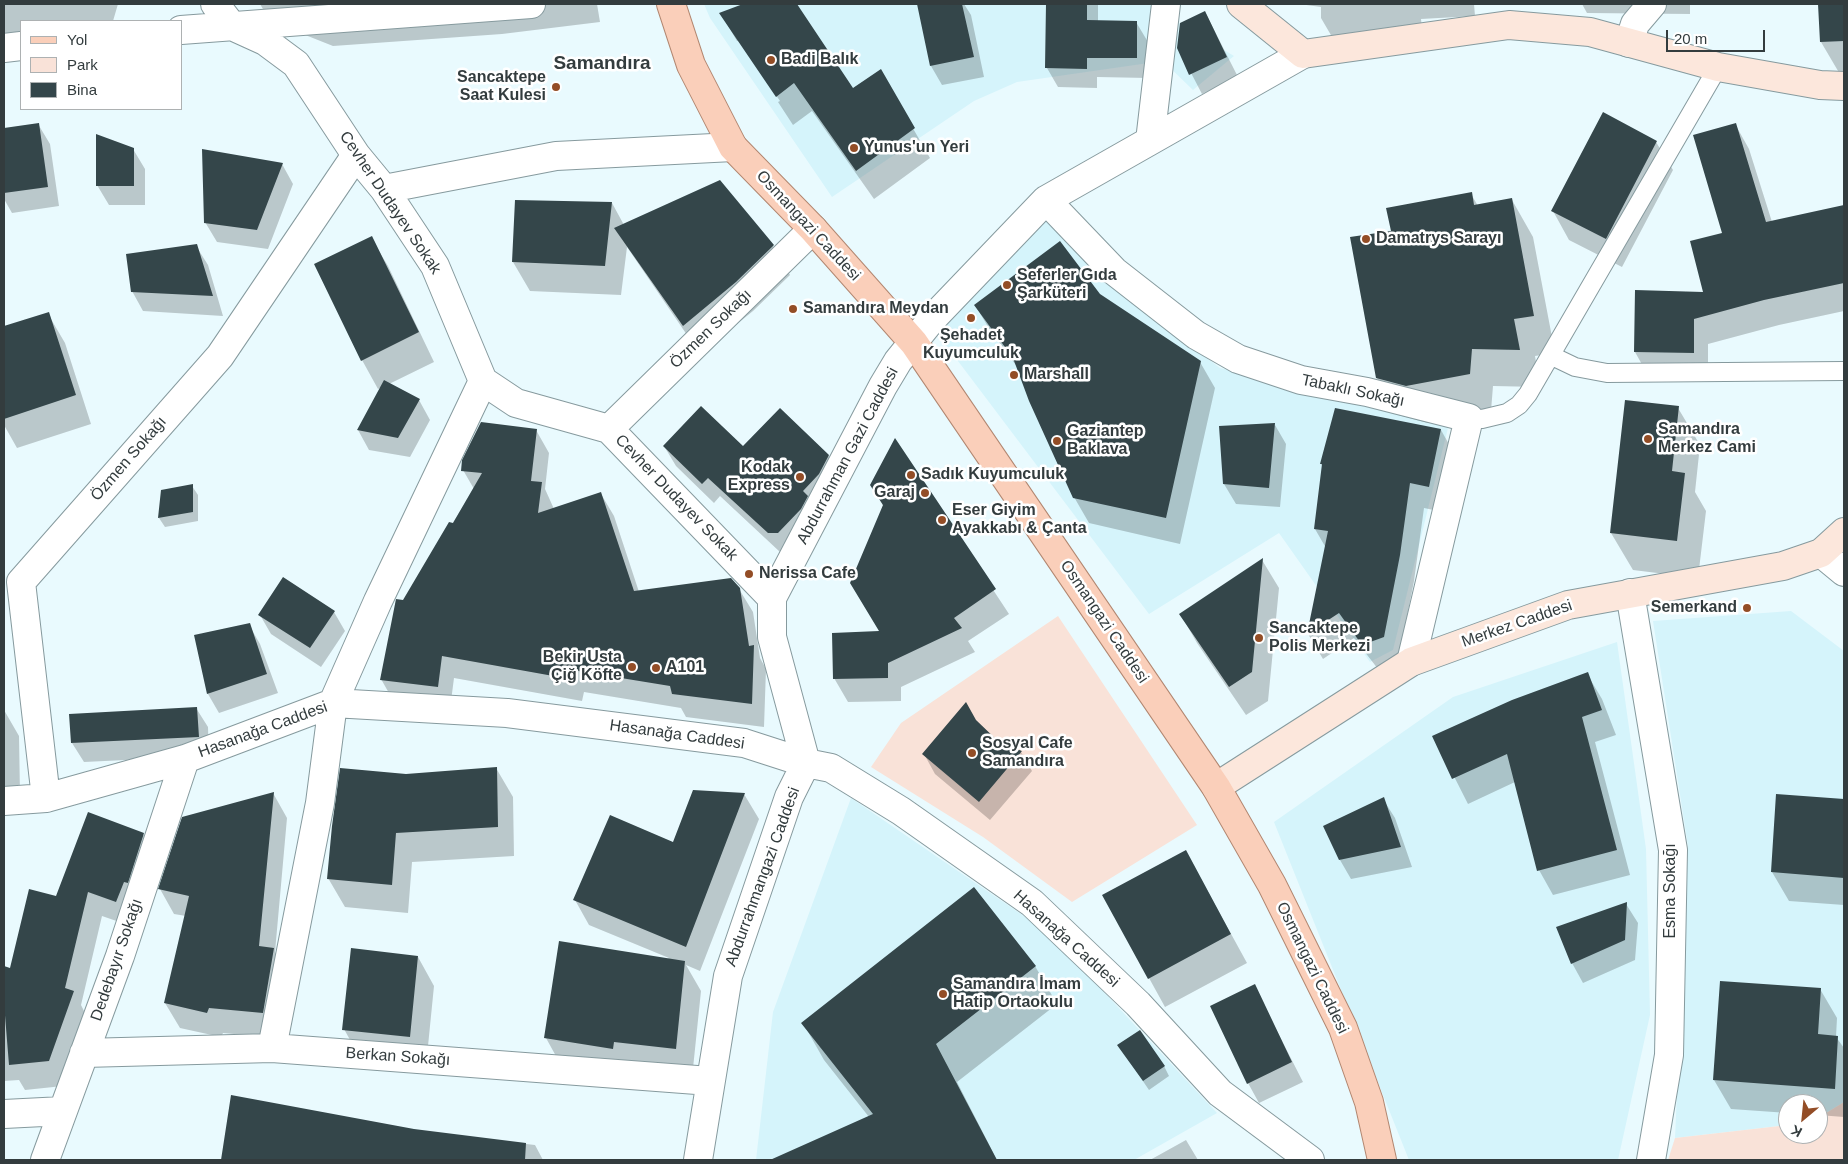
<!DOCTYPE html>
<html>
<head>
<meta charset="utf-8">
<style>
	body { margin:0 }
	#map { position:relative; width:1848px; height:1164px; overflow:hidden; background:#e9fafe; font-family:Arial,sans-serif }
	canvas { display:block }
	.frame { position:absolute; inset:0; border:5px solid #333c3e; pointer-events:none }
	.legend { position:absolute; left:20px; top:20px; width:162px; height:90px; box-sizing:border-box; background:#fff; border:1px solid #adb1b2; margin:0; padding:6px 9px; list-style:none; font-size:15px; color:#333c3e }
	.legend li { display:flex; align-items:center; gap:10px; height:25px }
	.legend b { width:25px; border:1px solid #adb1b2 }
	.north { position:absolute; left:1778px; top:1094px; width:50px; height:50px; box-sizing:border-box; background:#fff; border:1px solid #adb1b2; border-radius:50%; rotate:208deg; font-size:14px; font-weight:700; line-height:20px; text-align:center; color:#333c3e }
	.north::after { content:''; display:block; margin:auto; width:18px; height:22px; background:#934d26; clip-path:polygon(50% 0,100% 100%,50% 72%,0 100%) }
	.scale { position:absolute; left:1666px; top:30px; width:99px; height:22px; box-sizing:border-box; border:2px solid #333c3e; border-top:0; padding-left:6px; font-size:15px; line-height:18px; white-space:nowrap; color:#333c3e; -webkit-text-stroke:4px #fff; paint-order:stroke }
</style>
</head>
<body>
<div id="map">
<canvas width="1848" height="1164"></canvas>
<div class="frame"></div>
<ul class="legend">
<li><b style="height:6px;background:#facfba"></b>Yol</li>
<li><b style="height:14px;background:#f9e2d8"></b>Park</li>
<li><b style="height:14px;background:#34464a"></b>Bina</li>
</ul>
<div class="north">K</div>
<div class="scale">20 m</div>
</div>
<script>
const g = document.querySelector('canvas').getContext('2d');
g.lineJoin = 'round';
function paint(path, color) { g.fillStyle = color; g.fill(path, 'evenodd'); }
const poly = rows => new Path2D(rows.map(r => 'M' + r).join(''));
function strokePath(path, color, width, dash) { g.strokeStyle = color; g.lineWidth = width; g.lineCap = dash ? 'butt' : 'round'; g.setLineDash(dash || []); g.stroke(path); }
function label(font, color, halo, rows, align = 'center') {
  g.font = font + ' Arial,sans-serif'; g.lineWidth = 5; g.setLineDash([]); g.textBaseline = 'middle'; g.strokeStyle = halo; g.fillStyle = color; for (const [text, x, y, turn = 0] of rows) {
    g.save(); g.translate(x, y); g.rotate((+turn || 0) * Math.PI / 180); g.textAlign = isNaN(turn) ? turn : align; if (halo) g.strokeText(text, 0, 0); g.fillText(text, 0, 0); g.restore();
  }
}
const built = poly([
	[704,4,1148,4,1234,56,1193,90,1163,61,1017,82,974,101,832,197,710,18],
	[1035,195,1134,302,1220,368,1449,424,1393,650,1370,662,1279,533,1149,614,924,316],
	[1791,611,1844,651,1844,1102,1818,1118,1818,1104,1788,1104,1788,1125,1675,1138,1688,846,1653,621],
	[1617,642,1646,849,1650,1015,1618,1160,1409,1160,1274,822,1453,697],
	[851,798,1037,925,1088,975,1217,1113,1134,1160,756,1160,773,1012]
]);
const green = poly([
	[1058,616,1197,825,1072,902,983,837,871,767,901,723],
	[1844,1102,1844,1160,1668,1160,1675,1138,1788,1125,1788,1134,1818,1134,1818,1118]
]);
const shadow = poly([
	[4,4,118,4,113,21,21,21,21,58,4,61],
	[260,4,597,4,600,22,502,34,333,46,270,21],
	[746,4,796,4,852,89,880,71,930,158,874,199,812,111,793,125,778,102,780,101,739,41,737,41,721,14],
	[918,4,964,4,971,15,984,77,942,85,931,66],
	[1047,4,1098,4,1098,22,1136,22,1148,42,1148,78,1097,77,1097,88,1058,87,1047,68],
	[1299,4,1474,4,1475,16,1421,19,1422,28,1335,42,1321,18,1321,7],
	[1582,4,1690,4,1690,14,1587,13],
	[1819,4,1844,4,1844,76,1841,76,1821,42],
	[1205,12,1238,77,1202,94,1178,48],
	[38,124,50,144,59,206,12,213,4,199,4,129],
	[1735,124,1749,149,1772,222,1844,206,1844,311,1779,325,1708,344,1708,378,1649,377,1635,352,1705,293,1724,234],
	[1656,142,1673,170,1622,267,1569,240,1553,211],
	[133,149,145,169,145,205,109,205,97,185],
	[282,164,293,184,268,249,217,242,205,222],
	[720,181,773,246,790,275,753,311,700,354,627,247,621,295,530,291,513,262,612,203,624,225],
	[1471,194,1478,206,1512,200,1533,237,1555,353,1535,356,1540,387,1493,386,1491,411,1428,423,1398,415,1377,378,1392,232],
	[371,238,388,266,434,362,389,384,419,400,430,420,410,457,369,450,358,430,382,387,378,389,362,360],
	[196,246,208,265,223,316,143,311,132,291],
	[1099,295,1200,362,1215,388,1180,544,1089,523,1074,497,1018,368,990,330,975,305],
	[48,314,65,343,91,424,17,448,4,425,4,336,11,356],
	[1678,408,1700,445,1695,492,1706,511,1698,578,1633,570,1611,533],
	[1275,425,1286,444,1280,507,1236,504,1224,484],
	[536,430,549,453,545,489,554,509,601,494,614,516,639,592,739,589,753,612,760,658,766,669,764,727,686,717,681,708,584,692,582,701,454,678,450,709,394,702,381,679,404,601,474,489,463,470],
	[1441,430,1455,455,1443,512,1424,508,1414,581,1398,662,1378,669,1354,638,1323,659,1308,634,1326,548,1315,529,1323,467,1321,464],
	[895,441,1009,614,968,641,975,652,901,687,901,701,848,702,834,678,881,633,884,507,871,485],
	[664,446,743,448,828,455,840,475,789,552,780,552,720,496,714,503,676,466],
	[192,486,198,495,198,521,165,527,159,518],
	[1262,560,1279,588,1268,701,1246,715,1197,643,1181,615],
	[334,612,345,631,321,667,271,634,260,615],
	[249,625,260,644,278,693,219,713,208,694],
	[1587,674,1602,699,1616,735,1595,742,1630,875,1553,895,1539,870,1515,782,1468,804,1434,737],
	[196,708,208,727,209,756,84,762,72,743],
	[4,710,19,736,20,795,4,795],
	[975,720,1000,744,1021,752,1032,771,990,820,935,774,924,754],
	[496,768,513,797,514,856,412,862,408,913,345,907,328,878,406,775],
	[273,793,287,818,275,952,287,974,277,1038,223,1033,221,1037,180,1028,165,1003,186,916,174,914,160,889],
	[744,794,759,819,700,971,686,965,701,991,692,1078,562,1067,546,1038,669,958,589,925,575,900,674,844],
	[1777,796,1844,801,1844,905,1789,901,1772,872],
	[1383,799,1395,818,1412,867,1351,879,1340,860],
	[143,834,158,860,131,926,102,916,81,1005,87,1017,63,1086,25,1090,19,1080,4,1081,4,997,30,891,57,897],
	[1202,881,1247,963,1165,1007,1149,978],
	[1626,904,1638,923,1635,960,1583,983,1572,963],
	[418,957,434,986,426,1066,360,1058,344,1029],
	[1035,966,1057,1004,957,1082,997,1160,773,1160,869,1117,824,1060,803,1023],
	[1254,986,1303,1082,1259,1103,1248,1083],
	[1820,989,1837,1018,1836,1037,1844,1048,1844,1117,1818,1115,1818,1104,1788,1104,1788,1113,1731,1109,1714,1080],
	[1119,1046,1164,1066,1169,1076,1149,1090],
	[232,1096,414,1131,535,1145,543,1160,222,1160],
	[1186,1140,1198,1160,1150,1160]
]);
const building = poly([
	[743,4,797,4,853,88,881,69,915,128,856,171,794,83,776,97,719,13],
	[917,4,962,4,974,57,930,66],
	[1046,4,1087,4,1087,20,1137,21,1137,58,1087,58,1087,69,1045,68],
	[1818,4,1844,4,1844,41,1820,42],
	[1205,11,1227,57,1189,75,1177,48,1180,23],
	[1603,112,1657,141,1606,239,1551,211],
	[39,123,48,187,4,193,4,128],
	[1736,123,1766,222,1844,205,1844,283,1764,300,1694,319,1694,353,1634,352,1635,290,1703,292,1690,241,1722,233,1693,135],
	[96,134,134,148,134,186,96,186],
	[202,149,283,163,257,230,204,223],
	[720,180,774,245,736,282,683,326,614,228],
	[1472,192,1474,205,1512,198,1534,316,1514,319,1520,350,1472,349,1470,374,1406,386,1376,378,1350,237,1391,231,1386,208],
	[515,200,612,202,605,266,512,262],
	[372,236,419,332,361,361,314,264],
	[1060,241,1100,294,1201,361,1166,518,1073,498,1029,401,1013,358,974,305],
	[197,244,213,296,131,292,126,254],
	[49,312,76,395,4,419,4,326],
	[384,380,420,399,398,438,357,430],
	[1625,400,1679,406,1672,471,1685,473,1677,541,1610,533],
	[701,406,743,446,780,408,829,455,819,474,803,491,808,496,801,509,778,533,768,533,708,478,702,484,663,446],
	[1335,408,1441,429,1429,487,1410,483,1400,555,1384,637,1362,645,1339,613,1307,634,1328,531,1314,529,1322,464,1320,464],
	[481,422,537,429,531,481,542,482,538,513,601,492,634,591,731,578,740,588,749,646,754,645,752,704,672,694,670,686,572,670,570,679,442,656,438,687,380,680,396,599,403,600,449,522,453,523,482,473,461,471,462,460],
	[1275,423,1269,488,1223,484,1219,426],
	[895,438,996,589,954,618,962,628,888,663,888,678,833,679,832,633,879,631,850,583,883,505,870,485],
	[193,484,193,512,158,518,161,490],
	[1263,558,1252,672,1229,687,1179,614],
	[283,577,335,611,310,648,258,615],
	[250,623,267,674,207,694,194,635],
	[1588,672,1602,710,1582,717,1617,850,1537,871,1507,754,1452,779,1432,736,1512,700],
	[966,702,976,720,1000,743,1022,751,979,802,922,754],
	[197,707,199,737,71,743,69,714],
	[497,767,498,827,396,833,392,885,327,879,332,826,340,768,406,774],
	[693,790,745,793,686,947,573,900,610,815,673,842],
	[274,792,259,946,274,948,263,1013,209,1008,207,1013,164,1003,189,896,158,889,182,817],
	[1776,794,1844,799,1844,878,1771,872],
	[1384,797,1401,847,1339,860,1323,826],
	[88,812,144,833,128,883,124,882,116,902,88,892,65,988,74,991,49,1061,9,1065,4,1003,4,966,10,968,29,889,56,896],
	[1186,850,1231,934,1148,979,1102,895],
	[974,887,1036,966,936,1044,997,1160,770,1160,873,1114,801,1023],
	[1627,902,1625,940,1571,964,1556,927],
	[559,941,685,961,676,1049,614,1042,613,1049,544,1038],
	[351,948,418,956,410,1037,342,1030],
	[1720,981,1821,988,1818,1034,1838,1036,1835,1089,1713,1080],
	[1255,984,1292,1062,1247,1084,1210,1006],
	[1140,1030,1165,1066,1143,1081,1117,1045],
	[231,1095,414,1129,526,1143,525,1160,221,1160]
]);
const lane = poly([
	[1552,356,1575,367,1607,373,1844,371],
	[1469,418,1482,419,1507,413,1519,405,1528,394,1718,67]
]);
const street = poly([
	[215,4,232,26],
	[232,26,265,41,296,64,356,155,384,189,435,266,483,381,516,403,609,429,772,598],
	[181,30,531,4],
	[1629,43,1635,24,1652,4],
	[4,48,21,46],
	[1150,141,1166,4],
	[384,189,556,156,733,147],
	[1046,200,1114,271,1196,335,1238,359,1301,380,1367,392,1469,418,1411,662],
	[609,429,813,229],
	[1821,553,1844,572],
	[1630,593,1673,850,1669,1055,1651,1160],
	[46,798,21,582,220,356,356,155],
	[4,801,46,798,185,759,333,703,507,713,744,743,806,763,831,768,901,811,1032,903,1138,1004,1220,1093,1310,1160],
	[272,1048,320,803,333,703,378,601,483,381],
	[84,1053,272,1048,710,1081],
	[4,1114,63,1111],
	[45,1160,120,956,185,759],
	[698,1160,728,976,789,797,806,763,772,637,772,598,883,386,898,361,932,319,1046,200,1303,54]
]);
const secondary = poly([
	[1241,4,1303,54,1509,25,1590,32,1718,67,1820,85,1844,86],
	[1216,787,1411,662,1568,605,1783,566,1821,553,1844,532]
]);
const primary = poly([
	[671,4,691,65,733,147,813,229,914,343,1216,787,1272,885,1343,1028,1369,1102,1382,1160]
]);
const markers = [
	[771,60,5,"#934d26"],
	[556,87,5,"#934d26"],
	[854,148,5,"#934d26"],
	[1366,239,5,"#934d26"],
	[1007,285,5,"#934d26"],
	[793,309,5,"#934d26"],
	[971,318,5,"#934d26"],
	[1014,375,5,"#934d26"],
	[1648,439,5,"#934d26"],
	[1057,441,5,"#934d26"],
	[911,475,5,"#934d26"],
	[800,477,5,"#934d26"],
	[925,493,5,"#934d26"],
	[942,520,5,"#934d26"],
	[749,574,5,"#934d26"],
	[1747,608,5,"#934d26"],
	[1259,638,5,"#934d26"],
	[632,667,5,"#934d26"],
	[656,668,5,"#934d26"],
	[972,753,5,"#934d26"],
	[943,994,5,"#934d26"]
];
const poiNames = [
	["Badi Balık",781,60],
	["Sancaktepe",546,78,"right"],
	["Saat Kulesi",546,96,"right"],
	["Yunus'un Yeri",864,148],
	["Damatrys Sarayı",1376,239],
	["Seferler Gıda",1017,276],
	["Şarküteri",1017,294],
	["Samandıra Meydan",803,309],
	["Şehadet",971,336,"center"],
	["Kuyumculuk",971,354,"center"],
	["Marshall",1024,375],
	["Samandıra",1658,430],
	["Merkez Cami",1658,448],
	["Gaziantep",1067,432],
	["Baklava",1067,450],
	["Kodak",790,468,"right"],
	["Express",790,486,"right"],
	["Sadık Kuyumculuk",921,475],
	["Garaj",915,493,"right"],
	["Eser Giyim",952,511],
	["Ayakkabı & Çanta",952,529],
	["Nerissa Cafe",759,574],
	["Semerkand",1737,608,"right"],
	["Sancaktepe",1269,629],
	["Polis Merkezi",1269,647],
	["Bekir Usta",622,658,"right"],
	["Çiğ Köfte",622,676,"right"],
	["A101",666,668],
	["Sosyal Cafe",982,744],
	["Samandıra",982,762],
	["Samandıra İmam",953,985],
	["Hatip Ortaokulu",953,1003]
];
const streetNames = [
	["Cevher Dudayev Sokak",390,203,56],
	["Osmangazi Caddesi",808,226,47],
	["Özmen Sokağı",711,329,-44],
	["Tabaklı Sokağı",1353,391,12],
	["Abdurrahman Gazi Caddesi",848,456,-62],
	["Özmen Sokağı",129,459,-49],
	["Cevher Dudayev Sokak",676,498,46],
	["Osmangazi Caddesi",1104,622,56],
	["Merkez Caddesi",1517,624,-19],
	["Hasanağa Caddesi",263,730,-20],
	["Hasanağa Caddesi",677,735,8],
	["Abdurrahmangazi Caddesi",763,877,-70],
	["Esma Sokağı",1671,891,-90],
	["Hasanağa Caddesi",1066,939,42],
	["Dedebayır Sokağı",117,960,-71],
	["Osmangazi Caddesi",1312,968,64],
	["Berkan Sokağı",398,1057,4]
];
const quarterNames = [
	["Samandıra",602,64]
];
paint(built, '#d5f4fb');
paint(green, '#f9e2d8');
paint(shadow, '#0003');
paint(building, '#34464a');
strokePath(lane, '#869a9e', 20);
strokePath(street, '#869a9e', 30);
strokePath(secondary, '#869a9e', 30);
strokePath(primary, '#b28771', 30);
strokePath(lane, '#fff', 18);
strokePath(street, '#fff', 28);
strokePath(secondary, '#fce7dc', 28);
strokePath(primary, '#facfba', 28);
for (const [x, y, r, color] of markers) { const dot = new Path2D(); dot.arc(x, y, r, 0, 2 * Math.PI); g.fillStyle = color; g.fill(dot); strokePath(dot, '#fff', 2); }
label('bold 16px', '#333c3e', '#fff', poiNames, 'left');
label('16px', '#333c3e', '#fff', streetNames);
label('bold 19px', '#333c3e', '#fff', quarterNames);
</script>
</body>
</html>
